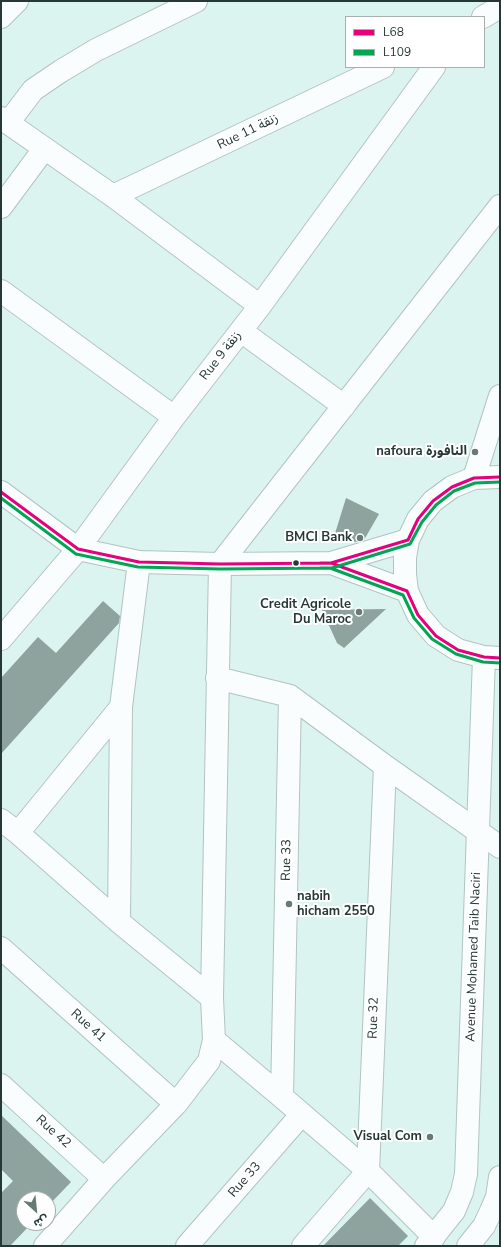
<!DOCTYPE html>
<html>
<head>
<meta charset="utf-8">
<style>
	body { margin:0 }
	#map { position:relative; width:501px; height:1247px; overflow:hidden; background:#dcf4ef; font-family:"Nunito Sans","Noto Sans Arabic",sans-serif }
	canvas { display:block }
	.frame { position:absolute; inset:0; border:2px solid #263835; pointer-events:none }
	.legend { position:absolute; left:345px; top:16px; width:140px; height:52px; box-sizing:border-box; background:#fff; border:1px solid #a8afae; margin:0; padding:5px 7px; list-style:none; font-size:12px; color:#263835 }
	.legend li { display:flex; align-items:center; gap:8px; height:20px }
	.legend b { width:20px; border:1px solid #a8afae }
	.north { position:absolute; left:16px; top:1191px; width:40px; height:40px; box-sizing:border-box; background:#fff; border:1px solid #a8afae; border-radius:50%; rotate:153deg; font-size:11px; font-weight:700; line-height:16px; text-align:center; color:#263835 }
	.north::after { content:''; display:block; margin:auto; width:14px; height:18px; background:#667a76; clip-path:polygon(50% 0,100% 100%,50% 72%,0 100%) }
</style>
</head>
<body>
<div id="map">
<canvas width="501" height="1247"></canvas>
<div class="frame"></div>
<ul class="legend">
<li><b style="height:5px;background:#e5007d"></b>L68</li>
<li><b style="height:5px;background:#00a651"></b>L109</li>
</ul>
<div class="north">ش</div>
</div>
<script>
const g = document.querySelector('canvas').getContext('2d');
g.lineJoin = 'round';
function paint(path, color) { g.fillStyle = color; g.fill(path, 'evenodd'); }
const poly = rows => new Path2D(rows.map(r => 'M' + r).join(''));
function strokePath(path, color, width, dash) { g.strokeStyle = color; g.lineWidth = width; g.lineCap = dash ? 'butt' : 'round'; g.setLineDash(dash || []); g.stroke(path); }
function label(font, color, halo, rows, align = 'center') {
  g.font = font + ' "Nunito Sans","Noto Sans Arabic",sans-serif'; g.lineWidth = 4; g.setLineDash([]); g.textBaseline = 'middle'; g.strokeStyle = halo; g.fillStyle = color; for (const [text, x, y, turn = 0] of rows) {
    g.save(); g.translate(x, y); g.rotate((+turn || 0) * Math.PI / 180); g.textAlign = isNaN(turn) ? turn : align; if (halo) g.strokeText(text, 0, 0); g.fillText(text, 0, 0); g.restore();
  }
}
const building = poly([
	[346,498,379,514,364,540,358,542,333,540],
	[103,601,120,616,119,623,1,754,1,678,38,637,56,653],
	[386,609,344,648,337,643,322,610],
	[1,1115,71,1182,48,1206,48,1199,24,1199,24,1223,32,1223,10,1246,1,1246,1,1193,13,1181,1,1169],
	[370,1198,408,1236,398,1246,323,1246]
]);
const street = poly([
	[1,17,17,1],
	[483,17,500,7],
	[1,118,113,196,260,306],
	[8,123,33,90,61,71,96,50,196,1],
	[113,196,383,67],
	[1,207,44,149],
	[1,291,174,417],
	[241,331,344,406],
	[1,639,78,549,174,417,260,306,434,67],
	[217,678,290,696,385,766,500,847],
	[1,820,18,833,119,922,212,998],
	[18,833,121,707],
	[119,922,121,707,139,562],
	[1,948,176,1104],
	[214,1040,282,1097,368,1171,434,1237],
	[1,1085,104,1179],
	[282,1097,290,696],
	[45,1246,104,1179,176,1104,209,1061,214,1040,212,998,220,564,500,206],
	[187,1246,302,1114],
	[303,1246,368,1171,385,766]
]);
const secondary = poly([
	[500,477,474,478,452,487,433,501,418,519,408,540,405,557,405,574,407,591,418,615,436,636,458,650,484,657,500,658],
	[474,478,500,396],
	[1,492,78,549,139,562,220,564,331,563,408,540],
	[331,563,407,591],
	[426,1246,454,1211,462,1192,466,1174,484,657],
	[468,1246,484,1226,491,1211,497,1197,500,1177]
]);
const bus1 = poly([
	[1,492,78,549,139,562,220,564,331,563,407,591,418,615,436,636,458,650,484,657,500,658],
	[320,563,331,563,408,540,418,519,433,501,452,487,474,478,500,477]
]);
const bus2 = poly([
	[1,498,76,554,138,567,220,569,330,568,403,595,414,618,432,639,456,654,483,662,500,663],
	[320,568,332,568,410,544,422,522,436,505,454,491,475,483,500,482]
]);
const markers = [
	[475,452,4,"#667a76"],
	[360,538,4,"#667a76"],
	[296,563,3.5,"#263835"],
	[359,612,4,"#667a76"],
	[289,904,4,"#667a76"],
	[430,1137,4,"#667a76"]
];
const streetNames = [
	["Rue 11 زنقة",248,132,-26],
	["Rue 9 زنقة",221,356,-52],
	["Rue 33",287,860,-89],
	["Avenue Mohamed Taib Naciri",474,957,-88],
	["Rue 32",374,1018,-88],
	["Rue 41",88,1026,42],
	["Rue 42",53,1132,42],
	["Rue 33",245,1180,-49]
];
const poiNames = [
	["nafoura النافورة",467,452],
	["BMCI Bank",352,538],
	["Credit Agricole",351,605],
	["Du Maroc",351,620],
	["nabih",297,897,"left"],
	["hicham 2550",297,912,"left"],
	["Visual Com",422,1137]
];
paint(building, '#8ea29e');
strokePath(street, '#b1c4c0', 24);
strokePath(secondary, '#b1c4c0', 24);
strokePath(street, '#fafdfd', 22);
strokePath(secondary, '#fafdfd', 22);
strokePath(bus1, '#e5007d', 3);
strokePath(bus2, '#00a651', 3);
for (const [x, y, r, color] of markers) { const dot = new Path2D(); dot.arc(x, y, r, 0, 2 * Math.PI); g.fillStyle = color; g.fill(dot); strokePath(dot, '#fff', 1.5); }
label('13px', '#263835', '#fff', streetNames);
label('bold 13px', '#263835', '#fff', poiNames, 'right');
</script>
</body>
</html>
